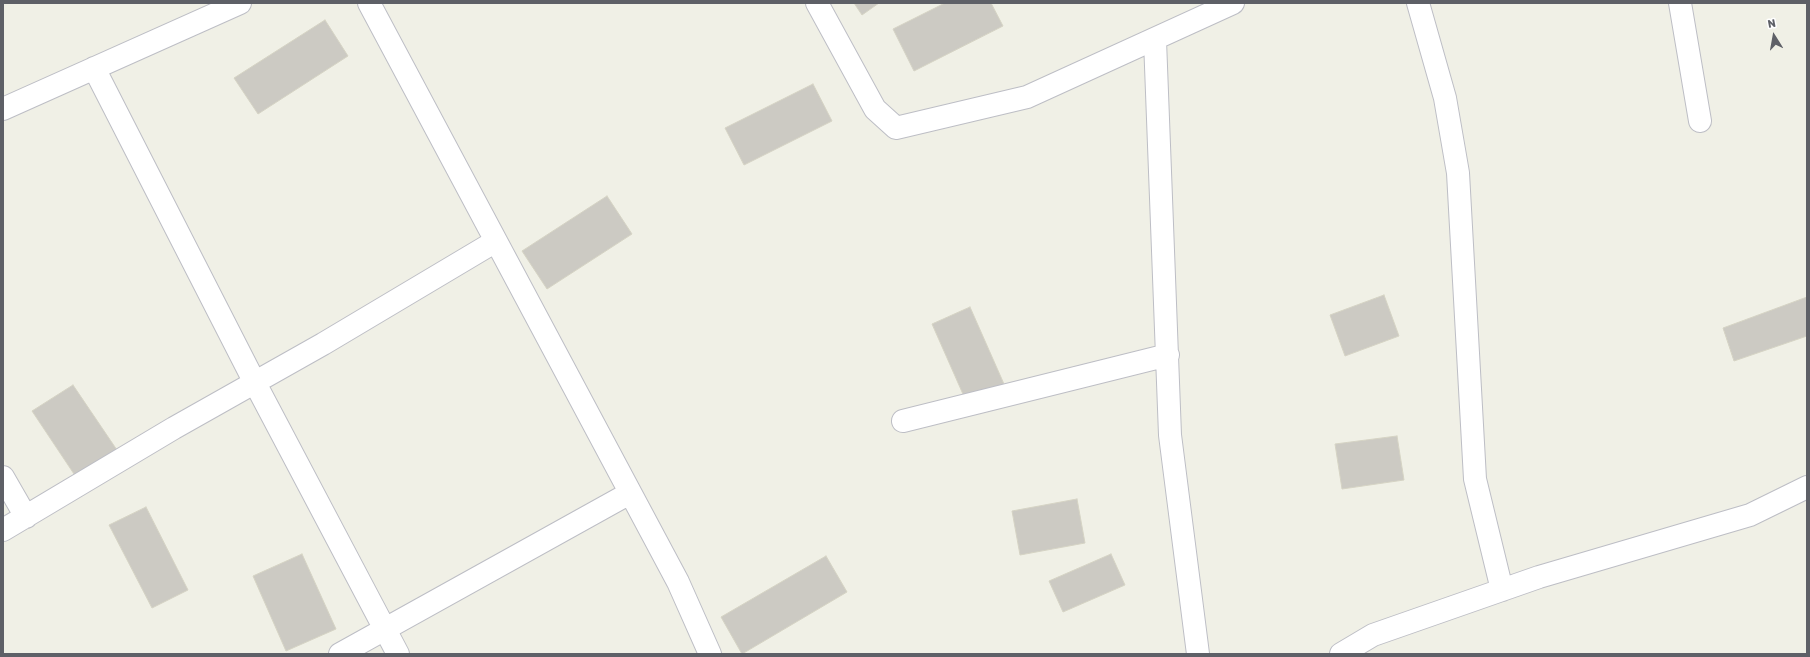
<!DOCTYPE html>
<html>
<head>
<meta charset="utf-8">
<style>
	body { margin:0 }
	#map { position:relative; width:1810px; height:657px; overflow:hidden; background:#f0f0e6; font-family:Rubik,sans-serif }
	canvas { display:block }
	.frame { position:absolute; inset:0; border:4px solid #5e6067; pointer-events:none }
	.north { position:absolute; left:1754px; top:16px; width:40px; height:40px; -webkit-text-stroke:3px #fff; paint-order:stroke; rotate:349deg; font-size:11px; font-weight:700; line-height:16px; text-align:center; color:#5e6067 }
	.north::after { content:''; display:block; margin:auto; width:14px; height:18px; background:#5e6067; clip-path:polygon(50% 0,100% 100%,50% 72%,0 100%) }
</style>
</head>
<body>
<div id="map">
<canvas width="1810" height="657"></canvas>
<div class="frame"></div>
<div class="north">N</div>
</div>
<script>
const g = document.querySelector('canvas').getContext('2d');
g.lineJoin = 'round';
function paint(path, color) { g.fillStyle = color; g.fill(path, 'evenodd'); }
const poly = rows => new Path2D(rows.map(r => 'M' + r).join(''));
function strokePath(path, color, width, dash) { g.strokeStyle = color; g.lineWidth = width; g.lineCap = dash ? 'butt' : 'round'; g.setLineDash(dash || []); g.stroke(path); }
const building = poly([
	[854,3,879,3,862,15,854,3],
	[945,3,991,3,1003,26,914,71,893,29,945,3],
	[325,20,348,56,258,114,234,78,325,20],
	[813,84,832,121,744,165,725,128,813,84],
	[607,196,632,234,547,289,522,251,607,196],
	[1384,295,1399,336,1345,356,1330,315,1384,295],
	[1807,297,1807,336,1734,361,1723,328,1807,297],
	[970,307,1004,384,966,401,932,324,970,307],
	[73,385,117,450,76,477,32,411,73,385],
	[1397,436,1404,480,1342,489,1335,444,1397,436],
	[1077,499,1085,543,1020,555,1012,511,1077,499],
	[146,507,188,590,152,608,109,525,146,507],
	[302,554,336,629,286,651,253,576,302,554],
	[1111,554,1125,585,1063,612,1049,581,1111,554],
	[826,556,847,592,742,654,721,617,826,556]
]);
const street = poly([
	[369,3,678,582,710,654],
	[817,3,875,109,896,128,1027,97,1233,3],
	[1418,3,1445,98,1458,173,1475,479,1502,590],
	[1680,3,1700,121],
	[1155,40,1170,435,1198,654],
	[94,68,255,383,398,654],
	[3,109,240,3],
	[903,421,1168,355],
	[3,477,26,517],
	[3,530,174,428,323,344,496,241],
	[340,654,630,493],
	[1341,654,1373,635,1539,577,1750,515,1807,487]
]);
paint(building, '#cccac3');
strokePath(building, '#d5d3c4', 1);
strokePath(street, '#bdbec5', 24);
strokePath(street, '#fff', 22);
</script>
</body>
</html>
